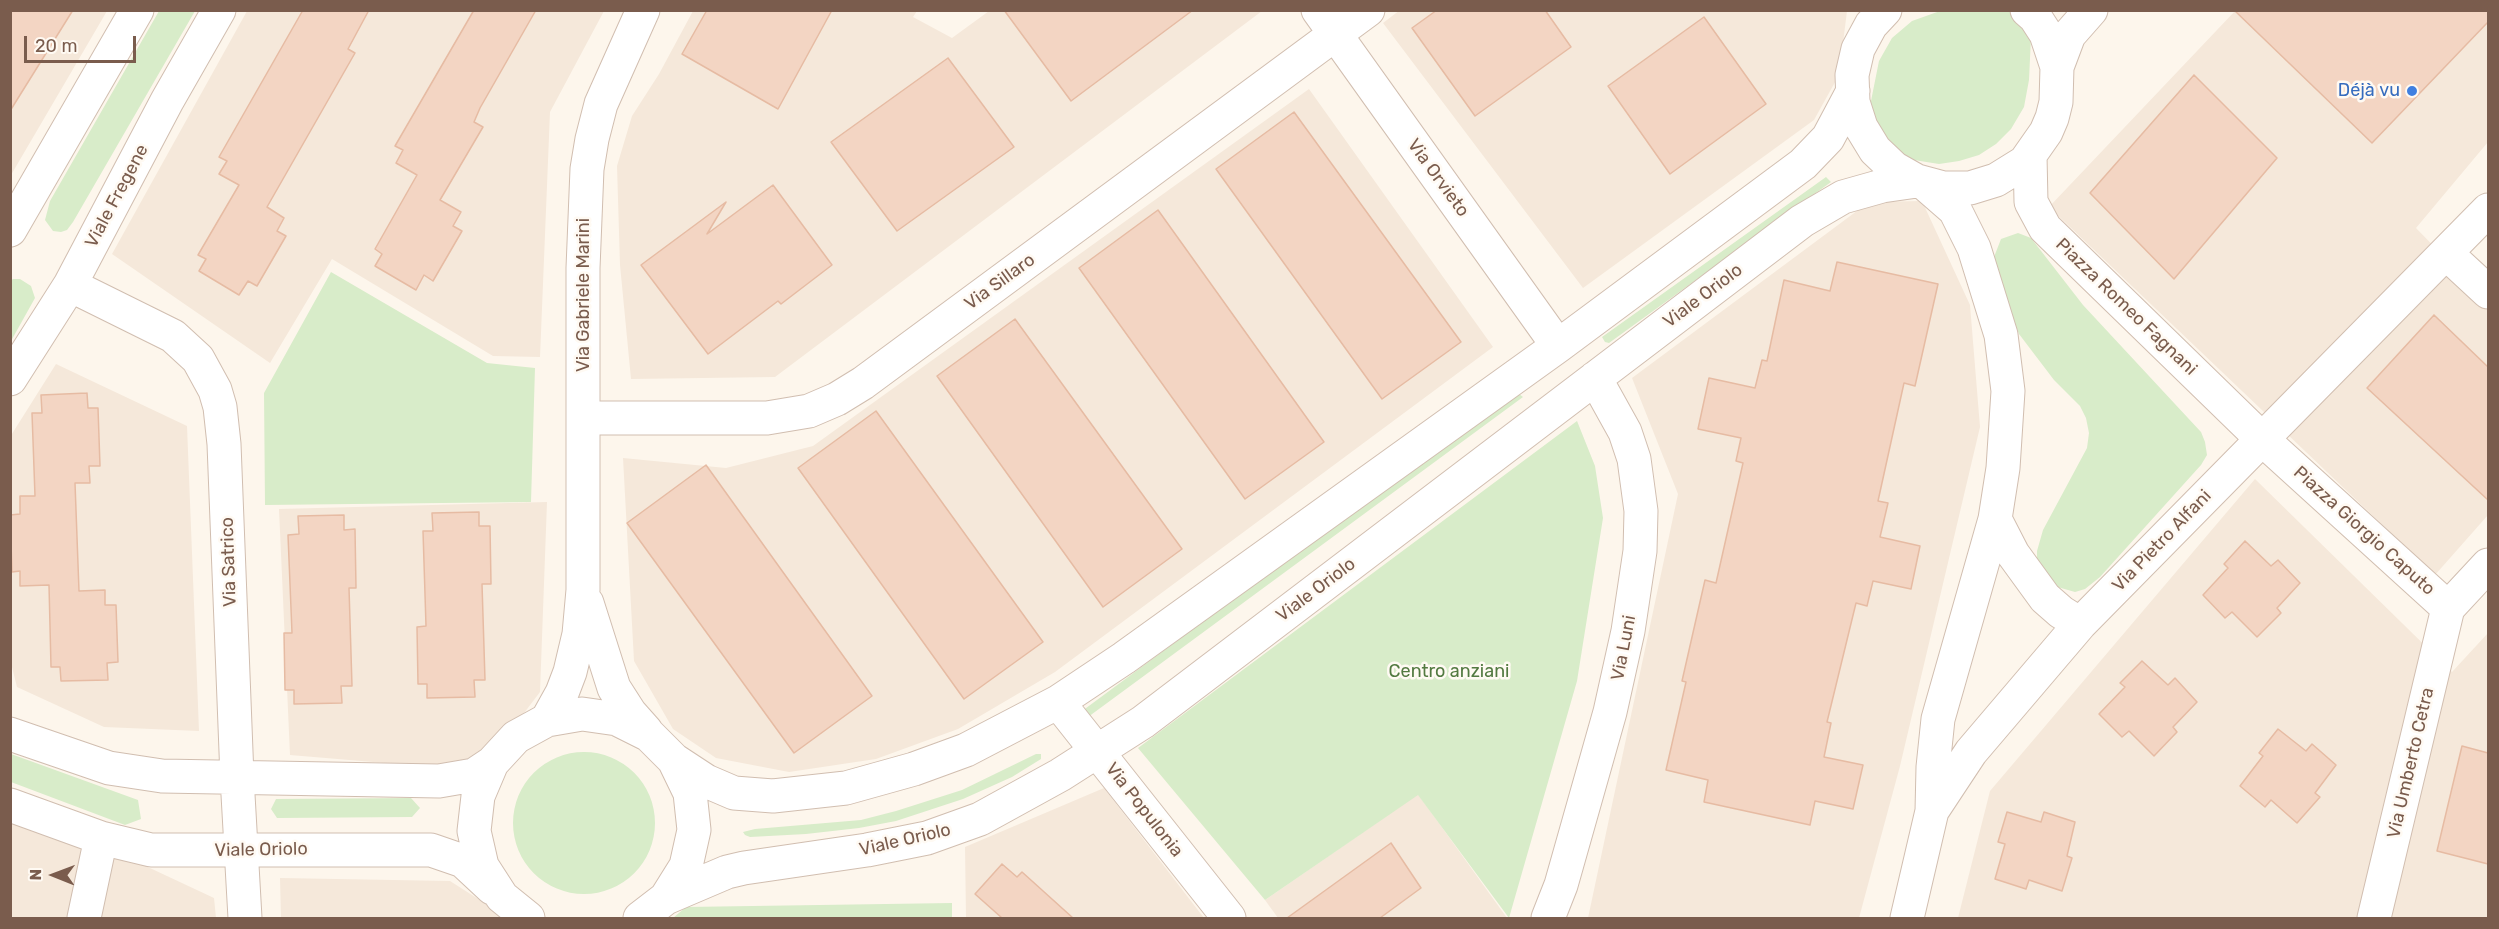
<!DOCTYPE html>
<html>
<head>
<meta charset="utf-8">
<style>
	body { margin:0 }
	#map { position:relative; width:2499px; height:929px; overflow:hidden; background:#fdf6ec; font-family:Rubik,sans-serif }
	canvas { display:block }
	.frame { position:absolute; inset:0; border:12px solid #7a5c4d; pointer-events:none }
	.north { position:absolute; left:24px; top:845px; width:60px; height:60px; -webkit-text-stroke:4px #fffaf3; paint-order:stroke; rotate:271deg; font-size:16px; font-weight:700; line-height:24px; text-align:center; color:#7a5c4d }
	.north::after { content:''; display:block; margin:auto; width:21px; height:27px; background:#7a5c4d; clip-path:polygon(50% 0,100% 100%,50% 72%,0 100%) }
	.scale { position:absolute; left:24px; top:36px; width:112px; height:27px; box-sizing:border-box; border:3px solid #7a5c4d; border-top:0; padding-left:8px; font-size:18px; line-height:21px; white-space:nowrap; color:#7a5c4d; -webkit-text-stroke:4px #fffaf3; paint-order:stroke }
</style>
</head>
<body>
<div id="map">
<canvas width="2499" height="929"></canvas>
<div class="frame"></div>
<div class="north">N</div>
<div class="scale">20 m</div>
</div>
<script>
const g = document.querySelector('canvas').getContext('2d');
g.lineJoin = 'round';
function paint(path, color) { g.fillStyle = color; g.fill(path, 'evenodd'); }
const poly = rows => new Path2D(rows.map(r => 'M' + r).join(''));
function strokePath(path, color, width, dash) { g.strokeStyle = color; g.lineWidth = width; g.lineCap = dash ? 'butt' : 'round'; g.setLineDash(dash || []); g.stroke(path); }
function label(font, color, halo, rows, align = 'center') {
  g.font = font + ' Rubik,sans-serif'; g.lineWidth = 5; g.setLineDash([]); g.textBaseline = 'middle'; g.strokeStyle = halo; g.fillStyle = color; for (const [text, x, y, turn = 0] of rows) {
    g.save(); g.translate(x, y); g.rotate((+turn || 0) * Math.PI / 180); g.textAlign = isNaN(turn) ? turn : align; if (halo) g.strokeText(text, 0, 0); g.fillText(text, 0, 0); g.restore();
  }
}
const residential = poly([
	[1400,10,1847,11,1839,75,1814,120,1583,288,1383,23],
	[11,11,107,11,11,175],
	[247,11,604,11,550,112,540,357,493,356,332,259,270,363,112,254],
	[693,11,917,11,913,17,952,38,989,11,1262,11,775,377,631,379,620,265,617,166,632,116,659,74],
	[2235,11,2488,11,2488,142,2416,228,2488,302,2488,515,2435,575,2049,207],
	[1309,89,1493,347,1055,672,958,729,876,759,789,772,716,758,673,729,634,661,623,458,726,468,813,446],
	[1922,201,1970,305,1980,427,1900,766,1859,918,1588,918,1678,494,1632,378,1869,202],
	[56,364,187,426,199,731,104,727,17,687,10,659,10,437],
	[2255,479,2452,672,2488,633,2488,918,1958,918,1990,791],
	[547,502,540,692,480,771,290,755,279,509],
	[1104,788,1204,918,966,918,965,847],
	[1418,794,1507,918,1278,918,1265,900],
	[10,820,120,854,214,898,216,918,11,918],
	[280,878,450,881,508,918,281,918]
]);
const green = poly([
	[2019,10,2031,37,2029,80,2024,107,2011,129,1996,144,1979,155,1959,161,1939,164,1914,160,1896,153,1871,120,1870,106,1879,61,1892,38,1912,21,1940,11],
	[159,11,195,11,73,222,67,230,61,232,53,231,45,220,50,201],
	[1826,177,1831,182,1609,343,1605,342,1602,337],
	[2018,233,2031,238,2083,305,2201,432,2205,442,2207,455,2201,465,2100,577,2085,589,2075,592,2054,586,2037,563,2037,551,2043,530,2087,448,2089,433,2086,418,2080,406,2054,380,2019,334,2003,293,1994,257,2001,239],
	[331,272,487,363,535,368,531,502,265,505,264,393],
	[13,279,20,279,31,286,35,298,11,341,10,281],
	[1515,391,1523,397,1084,720,1078,714],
	[1577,421,1595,466,1603,518,1577,681,1509,918,1418,795,1265,900,1138,748],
	'513 823a71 71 0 1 1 142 0a71 71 0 1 1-142 0Z',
	[11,754,138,800,141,819,125,825,11,782],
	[1036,754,1041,754,1041,759,1012,777,963,799,896,821,859,828,806,834,750,837,745,835,743,832,755,829,861,820,896,811,962,790],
	[411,798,420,808,412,817,277,818,271,809,276,799],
	[952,903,952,918,673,918,686,907]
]);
const building = poly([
	[10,10,73,10,10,111,10,10],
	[303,10,369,10,348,49,355,53,267,207,284,218,277,231,286,236,257,286,248,281,239,295,199,271,206,259,198,255,239,185,219,174,227,161,219,157,303,10],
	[474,10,536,10,480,108,474,122,483,127,440,200,461,212,453,226,462,231,433,281,424,275,416,290,375,266,382,254,375,249,417,175,396,163,403,150,395,146,474,10],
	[707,10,832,10,778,109,682,54,707,10],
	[1004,10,1193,10,1071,101,1004,10],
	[1437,10,1545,10,1571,47,1475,116,1412,28,1437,10],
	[2234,10,2488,10,2488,22,2372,143,2234,10],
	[1704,17,1766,104,1670,174,1608,86,1704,17],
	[948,58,1014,147,897,231,831,142,948,58],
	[2194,75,2277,158,2174,279,2090,193,2194,75],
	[1294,112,1461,342,1382,399,1216,169,1294,112],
	[773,185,832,265,781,304,778,301,708,354,641,265,726,202,707,234,773,185],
	[1158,210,1324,442,1245,499,1079,268,1158,210],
	[1837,262,1938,284,1915,386,1904,383,1878,501,1888,503,1880,537,1920,546,1911,589,1873,581,1867,606,1856,603,1827,722,1831,723,1824,757,1863,765,1853,809,1815,801,1810,825,1704,802,1708,780,1666,770,1686,682,1682,681,1705,580,1716,583,1743,463,1736,461,1741,438,1698,429,1709,378,1755,388,1762,360,1767,361,1784,280,1830,291,1837,262],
	[2434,315,2488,367,2488,500,2367,388,2434,315],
	[1015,319,1182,549,1103,607,937,376,1015,319],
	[87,393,88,408,98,408,100,466,89,466,90,483,75,483,79,591,105,590,105,605,116,605,118,662,107,663,108,680,61,681,60,667,51,667,49,585,20,586,20,571,12,572,10,515,20,514,20,496,35,496,32,413,42,413,41,395,87,393],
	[876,411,1043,642,964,699,798,468,876,411],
	[706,465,872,696,794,753,627,523,706,465],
	[479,512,479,526,490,526,491,584,482,584,485,680,474,680,475,697,427,698,427,684,418,684,417,627,426,626,423,531,433,531,432,513,479,512],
	[344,515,344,530,355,529,356,588,349,588,352,686,341,686,342,703,294,704,294,690,285,690,284,633,292,633,288,535,299,534,298,516,344,515],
	[2245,541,2271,566,2278,560,2300,583,2277,608,2281,613,2257,637,2232,612,2225,618,2203,595,2228,568,2224,564,2245,541],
	[2142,661,2168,685,2175,678,2197,702,2173,727,2177,732,2154,756,2129,731,2122,737,2099,714,2125,687,2120,683,2142,661],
	[2278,729,2306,751,2312,744,2336,765,2315,793,2320,797,2297,823,2271,800,2265,807,2240,786,2263,756,2259,753,2278,729],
	[2462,746,2488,753,2488,864,2437,851,2462,746],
	[2007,812,2041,822,2044,812,2075,822,2067,856,2072,858,2062,891,2029,880,2026,889,1995,879,2005,844,1998,842,2007,812],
	[1391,843,1421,888,1380,918,1287,918,1391,843],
	[1002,864,1017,877,1022,872,1073,918,1002,918,975,894,1002,864]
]);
const minor = poly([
	[1318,10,1558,346],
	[1885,10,1871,25,1858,49,1852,75,1853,102,1861,127,1875,150,1894,168,1917,181,1943,188,1970,188,1996,180,2025,162,2046,132,2052,118,2056,102,2057,67,2046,34,2035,17,2027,10],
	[2057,67,2069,35,2091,10],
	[2030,155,2031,202,2045,228,2262,439,2448,608],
	[1924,183,1955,210,1974,248,2001,335,2008,391,2003,468,1995,519,1938,719,1933,767,1932,811],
	[10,230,137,10],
	[2447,254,2488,292],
	[70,285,173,336,198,359,215,390,220,407,224,444,237,777,245,918],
	[10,379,70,285,167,101,219,10],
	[584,418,767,418,809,411,837,399,863,383,1368,10],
	[1995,519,2013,554,2045,598,2061,612,2080,624],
	[587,603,614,688,630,713,646,731],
	[1058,702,1229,918],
	[547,720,562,693,570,672,579,634,583,590,583,268,587,169,592,139,601,104,643,10],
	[10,734,109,768,162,776,439,781,474,775,492,763],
	[674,760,706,781,734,793,773,796,846,788,914,769,966,750,1058,702,1124,658,1558,346,1803,164,1828,138,1853,91],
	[10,805,101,838,151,850,431,850,463,861,492,888],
	[666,898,727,872,744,868,867,850,927,838,980,819,1060,775,1143,722,1802,221,1843,197,1882,186,1917,181],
	[84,918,101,838],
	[528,918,502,897,482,866,474,831,478,796,492,763,516,737,547,720,582,714,617,719,649,735,674,760,690,793,694,830,686,866,666,898,640,918],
	[1548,918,1561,885,1610,712,1628,631,1640,551,1641,511,1634,459,1625,432,1595,378],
	[1907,918,1932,811,1971,752,2080,624,2488,210],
	[2374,918,2448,608,2488,565]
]);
const markers = [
	[2412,91,6,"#3f7fe0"]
];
const shopNames = [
	["Déjà vu",2400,91]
];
const streetNames = [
	["Via Orvieto",1438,178,54],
	["Viale Fregene",117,196,-62],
	["Via Sillaro",1000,282,-36],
	["Via Gabriele Marini",584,295,-90],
	["Viale Oriolo",1703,296,-37],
	["Piazza Romeo Fagnani",2126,307,44],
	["Piazza Giorgio Caputo",2364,531,42],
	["Via Pietro Alfani",2162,541,-46],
	["Via Satrico",229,562,-92],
	["Viale Oriolo",1316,590,-37],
	["Via Luni",1624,648,-79],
	["Via Umberto Cetra",2411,763,-77],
	["Via Populonia",1144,810,52],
	["Viale Oriolo",905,840,-13],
	["Viale Oriolo",261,850,-1]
];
const parkNames = [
	["Centro anziani",1449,672]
];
paint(residential, '#f5e8da');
paint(green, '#d8ecc9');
paint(building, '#f3d5c3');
strokePath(building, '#e6bba3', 1.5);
strokePath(minor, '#d1beb0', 35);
strokePath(minor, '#fff', 33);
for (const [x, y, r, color] of markers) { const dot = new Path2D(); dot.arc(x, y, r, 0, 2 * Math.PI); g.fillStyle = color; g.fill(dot); strokePath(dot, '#fffaf3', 2); }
label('18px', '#366cbe', '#fffaf3', shopNames, 'right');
label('18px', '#7a5c4d', '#fffaf3', streetNames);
label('18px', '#537a41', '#fffaf3', parkNames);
</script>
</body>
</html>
